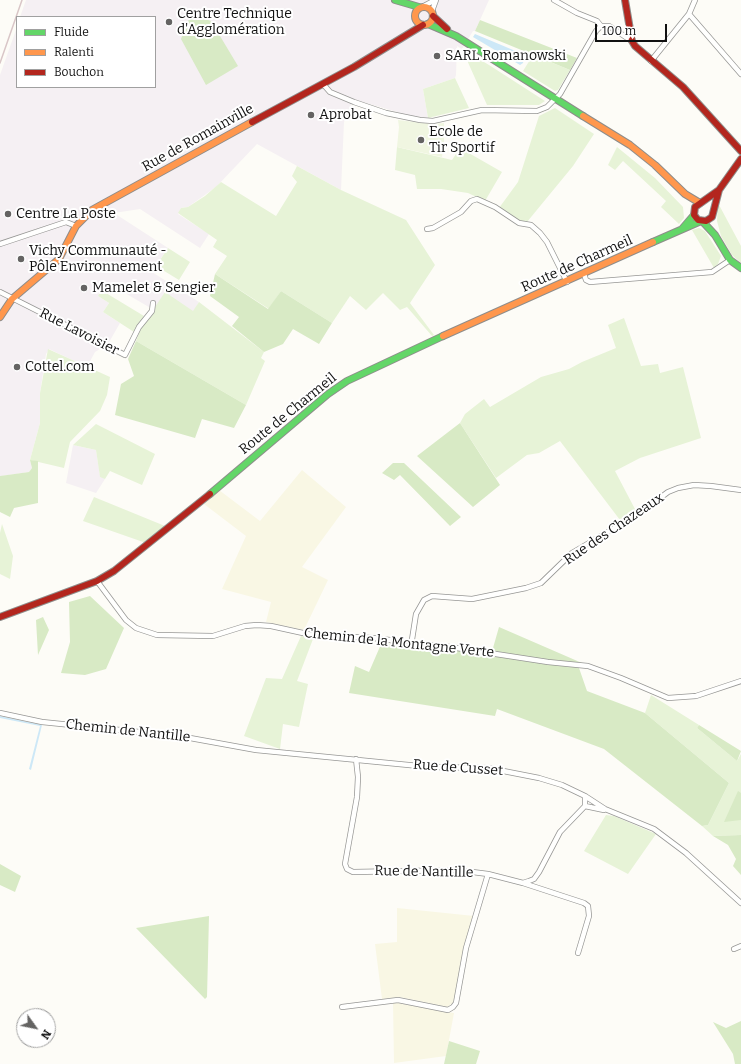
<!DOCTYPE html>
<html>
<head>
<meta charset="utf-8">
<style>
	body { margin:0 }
	#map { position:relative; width:741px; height:1064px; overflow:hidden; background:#fdfcf7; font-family:Bitter,serif }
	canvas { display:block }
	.legend { position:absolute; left:16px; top:16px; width:140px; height:72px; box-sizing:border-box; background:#fff; border:1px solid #a0a0a0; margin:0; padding:5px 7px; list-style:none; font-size:12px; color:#111 }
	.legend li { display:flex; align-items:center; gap:8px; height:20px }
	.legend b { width:20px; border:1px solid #a0a0a0 }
	.north { position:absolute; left:16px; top:1008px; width:40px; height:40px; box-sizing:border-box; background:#fff; border:1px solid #a0a0a0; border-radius:50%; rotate:123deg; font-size:11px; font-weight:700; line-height:16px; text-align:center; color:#111 }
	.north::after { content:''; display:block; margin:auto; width:14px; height:18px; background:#646362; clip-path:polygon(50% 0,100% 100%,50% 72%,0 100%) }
	.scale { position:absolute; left:595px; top:24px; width:72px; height:18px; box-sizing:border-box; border:2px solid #111; border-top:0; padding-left:5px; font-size:12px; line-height:14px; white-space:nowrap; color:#111; -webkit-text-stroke:3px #fff; paint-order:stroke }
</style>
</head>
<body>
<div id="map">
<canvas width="741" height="1064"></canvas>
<ul class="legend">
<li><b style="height:5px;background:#63d668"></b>Fluide</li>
<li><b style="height:5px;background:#ff974d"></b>Ralenti</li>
<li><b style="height:5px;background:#b3261e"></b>Bouchon</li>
</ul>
<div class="north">N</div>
<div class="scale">100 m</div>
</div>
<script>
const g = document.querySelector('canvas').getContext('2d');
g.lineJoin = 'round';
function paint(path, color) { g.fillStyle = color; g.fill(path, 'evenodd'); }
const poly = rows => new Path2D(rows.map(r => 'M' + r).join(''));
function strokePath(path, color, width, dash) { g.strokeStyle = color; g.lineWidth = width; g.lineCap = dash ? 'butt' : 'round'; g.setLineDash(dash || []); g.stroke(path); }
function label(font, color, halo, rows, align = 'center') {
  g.font = font + ' Bitter,serif'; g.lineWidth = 4; g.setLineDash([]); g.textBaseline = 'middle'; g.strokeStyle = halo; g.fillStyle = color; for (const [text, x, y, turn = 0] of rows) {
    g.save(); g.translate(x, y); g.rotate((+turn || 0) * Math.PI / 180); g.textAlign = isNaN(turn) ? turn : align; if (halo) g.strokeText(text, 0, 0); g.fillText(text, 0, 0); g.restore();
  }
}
const industrial = poly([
	[26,0,489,0,475,31,473,31,462,49,457,46,456,75,455,78,423,89,428,118,407,115,353,99,344,122,341,190,257,144,216,187,188,207,181,208,178,214,209,234,200,248,140,209,114,213,168,248,152,272,199,302,194,311,154,310,106,282,98,296,109,303,103,312,120,323,108,344,95,352,87,367,49,349,46,354,40,393,40,423,30,460,32,468,29,472,2,476,0,476,0,75,17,27,17,87,155,87,155,17,20,17],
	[73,445,96,450,100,476,105,479,96,493,66,483]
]);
const farmland = poly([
	[302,470,346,507,302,567,328,580,304,630,266,622,271,602,222,589,246,536,204,504,219,490,260,521],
	[397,908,474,916,453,1003,447,1007,400,997,382,999,375,944,397,942],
	[393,1002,454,1013,446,1056,394,1063]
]);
const green = poly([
	[462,49,489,65,545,101,539,105,487,105],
	[533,55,570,70,558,90,555,91,523,71],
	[455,78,469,108,428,118,423,89],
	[555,108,594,134,573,166,527,222,521,222,499,208,518,182,539,116],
	[397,147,452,160,460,148,502,172,485,201,468,193,441,189,417,189,415,175,395,170],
	[617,147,655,178,683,207,684,218,679,224,661,207,666,201,623,161,615,170,608,165],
	[297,166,341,190,406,220,435,265,410,303,434,335,432,336,407,307,400,310,383,293,366,310,350,296,332,323,281,291,269,309,215,274,227,256,213,247,217,240,178,213,181,208,188,207,205,196,221,182,276,216,297,182,292,176],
	[718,203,741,246,741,263,732,255,721,236,717,221],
	[699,228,705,231,721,256,718,264,714,268,692,230],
	[168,248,190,262,179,280,156,266],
	[101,290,144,316,134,332,103,312,109,303,98,296],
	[165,292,193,311,199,302,264,352,261,358,265,361,246,405,136,341,141,328],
	[624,318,641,366,658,364,660,373,683,367,701,438,640,458,615,471,636,511,620,520,560,441,539,453,527,455,496,478,460,423,465,414,484,399,490,407,541,377,569,369,582,362,616,348,608,325],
	[48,349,110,377,107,395,100,411,70,442,64,468,30,460,40,423,40,393],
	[96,424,155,454,142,485,110,471,105,479,100,477,96,450,73,445],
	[94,497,165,526,146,543,83,521],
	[2,524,13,556,10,579,0,574,0,533],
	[301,636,313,639,297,681,308,684,299,727,283,724,280,749,244,736,266,678,282,679],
	[651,695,699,725,697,728,737,761,741,754,741,835,713,836,702,826,708,825,729,783,645,713],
	[606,815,614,816,656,834,628,874,584,851]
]);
const forest = poly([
	[191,14,211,21,238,66,206,85,181,39],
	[480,20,577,58,570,70,475,31],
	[215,274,268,309,281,291,332,323,319,344,293,329,283,344,264,352,232,326,239,317,210,296],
	[136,341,246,405,234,428,202,419,195,438,115,415,121,384,134,376,128,359],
	[460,423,500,485,473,507,417,456],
	[30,460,38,461,38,503,14,508,10,517,0,512,0,476,29,472,32,468],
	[393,463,404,463,461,517,450,526,400,475,394,480,382,473],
	[90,596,124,628,106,669,85,675,61,673,70,642,69,602],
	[43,617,49,630,38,655,36,620],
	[499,627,582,663,579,668,587,691,645,713,729,783,708,825,702,826,604,749,497,709,495,716,349,693,355,666,369,672,382,642,410,649,438,648,491,655],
	[699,725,741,751,737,761,697,728],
	[738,791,741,793,741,820,724,822],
	[741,835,741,875,733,866,736,859,728,845,713,836],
	[0,864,21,876,15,892,0,885],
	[209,916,207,997,205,999,136,928],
	[741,1021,741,1064,735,1064,733,1054,713,1022,726,1028],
	[449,1041,480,1051,476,1064,444,1064]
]);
const pitch = poly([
	[398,120,431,124,444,123,444,143,442,157,397,147,399,127]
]);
const water = poly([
	[475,34,525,55,523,63,520,65,473,37],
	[0,716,42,725,31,770,29,769,40,726,0,718]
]);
const street = poly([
	[554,0,577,13,597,21,601,26],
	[424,6,435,0],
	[432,11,436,0],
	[689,14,741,74],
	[601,26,609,26,632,41],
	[651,61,689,14,695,0],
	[323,84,330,92,354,102,386,113,420,120,433,121,482,110,537,111,547,107,560,94,596,31,601,26],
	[427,229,433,228,461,212,471,201,477,199,495,207,519,223,531,225,540,233,547,242,567,282],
	[0,244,66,222,76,226],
	[584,274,586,280,590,282,712,272,730,260],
	[0,292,125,355,139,327,152,311,153,303],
	[97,581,126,620,136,628,157,635,213,636,245,626,257,625,271,626,312,635,373,638,390,640,406,646,437,645,548,662,588,666,621,678,668,698,696,696,741,681],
	[411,646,416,614,424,600,432,596,472,599,526,588,541,583,572,553,640,513,668,492,678,488,694,485,711,486,741,490],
	[0,713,42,722,179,736,256,750,429,767,488,768,539,778,562,785,585,796,605,809,654,829,686,853,741,903],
	[356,759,358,777,357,797,345,864,347,869,353,872,457,870,488,874,523,883,529,881,534,879,539,872,560,832,585,806,585,796],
	[585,806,604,810,605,809],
	[523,883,584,903,588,906,589,916,578,953],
	[734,949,741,946],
	[342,1007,398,1000,448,1010,453,1007,456,1003,466,948,488,874]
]);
const fast = poly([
	[395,0,419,7],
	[428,24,456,36,583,116],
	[703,222,715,235,730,260,741,268],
	[682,229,694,215],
	[653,242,701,221],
	[210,494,328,394,347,381,443,336]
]);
const slow = poly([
	'415 16a9 9 0 1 1 18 0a9 9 0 1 1-18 0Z',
	[583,116,630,145,655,165,685,194,700,203],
	[0,317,12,299,59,259,76,226,92,210,252,122],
	[443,336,653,242]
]);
const jam = poly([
	[625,0,632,41,635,46,683,87,741,151],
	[433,16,447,29],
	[252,122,354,67,423,25],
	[719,190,695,207,694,215,698,220,706,221,712,217,719,190,741,159],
	[0,617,97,581,114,571,210,494]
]);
const rail = poly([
	[0,63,22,0]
]);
const markers = [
	[169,22,4,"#646362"],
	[437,56,4,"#646362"],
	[311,115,4,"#646362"],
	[421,140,4,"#646362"],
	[8,214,4,"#646362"],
	[21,259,4,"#646362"],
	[84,288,4,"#646362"],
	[17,367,4,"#646362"]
];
const poiNames = [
	["Centre Technique",177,14],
	["d'Agglomération",177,30],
	["SARL Romanowski",445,56],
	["Aprobat",319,115],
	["Ecole de",429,132],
	["Tir Sportif",429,148],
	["Centre La Poste",16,214],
	["Vichy Communauté -",29,251],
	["Pôle Environnement",29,267],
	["Mamelet & Sengier",92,288],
	["Cottel.com",25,367]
];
const streetNames = [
	["Rue de Romainville",198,138,-29],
	["Route de Charmeil",577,264,-24],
	["Rue Lavoisier",79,332,27],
	["Route de Charmeil",288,414,-39],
	["Rue des Chazeaux",614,529,-34],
	["Chemin de la Montagne Verte",399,643,6],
	["Chemin de Nantille",128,731,6],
	["Rue de Cusset",458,768,4],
	["Rue de Nantille",424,872,1]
];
paint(industrial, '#f5f0f3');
paint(farmland, '#f9f7e4');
paint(green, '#e7f3d7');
paint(forest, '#d8eac5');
paint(pitch, '#f0f6e1');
paint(water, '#cde8f7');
strokePath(street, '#979795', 6);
strokePath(fast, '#8e8d8b', 8);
strokePath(slow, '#8e8d8b', 8);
strokePath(jam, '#8e8d8b', 8);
strokePath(street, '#fffffe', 4.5);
strokePath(fast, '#63d668', 6);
strokePath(slow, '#ff974d', 6);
strokePath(jam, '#b3261e', 6);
strokePath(rail, '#d9c6c7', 1.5);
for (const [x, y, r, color] of markers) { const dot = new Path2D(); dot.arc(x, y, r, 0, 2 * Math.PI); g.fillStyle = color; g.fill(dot); strokePath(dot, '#fff', 1.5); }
label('14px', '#111', '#fff', poiNames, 'left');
label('14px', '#111', '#fff', streetNames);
</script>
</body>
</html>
